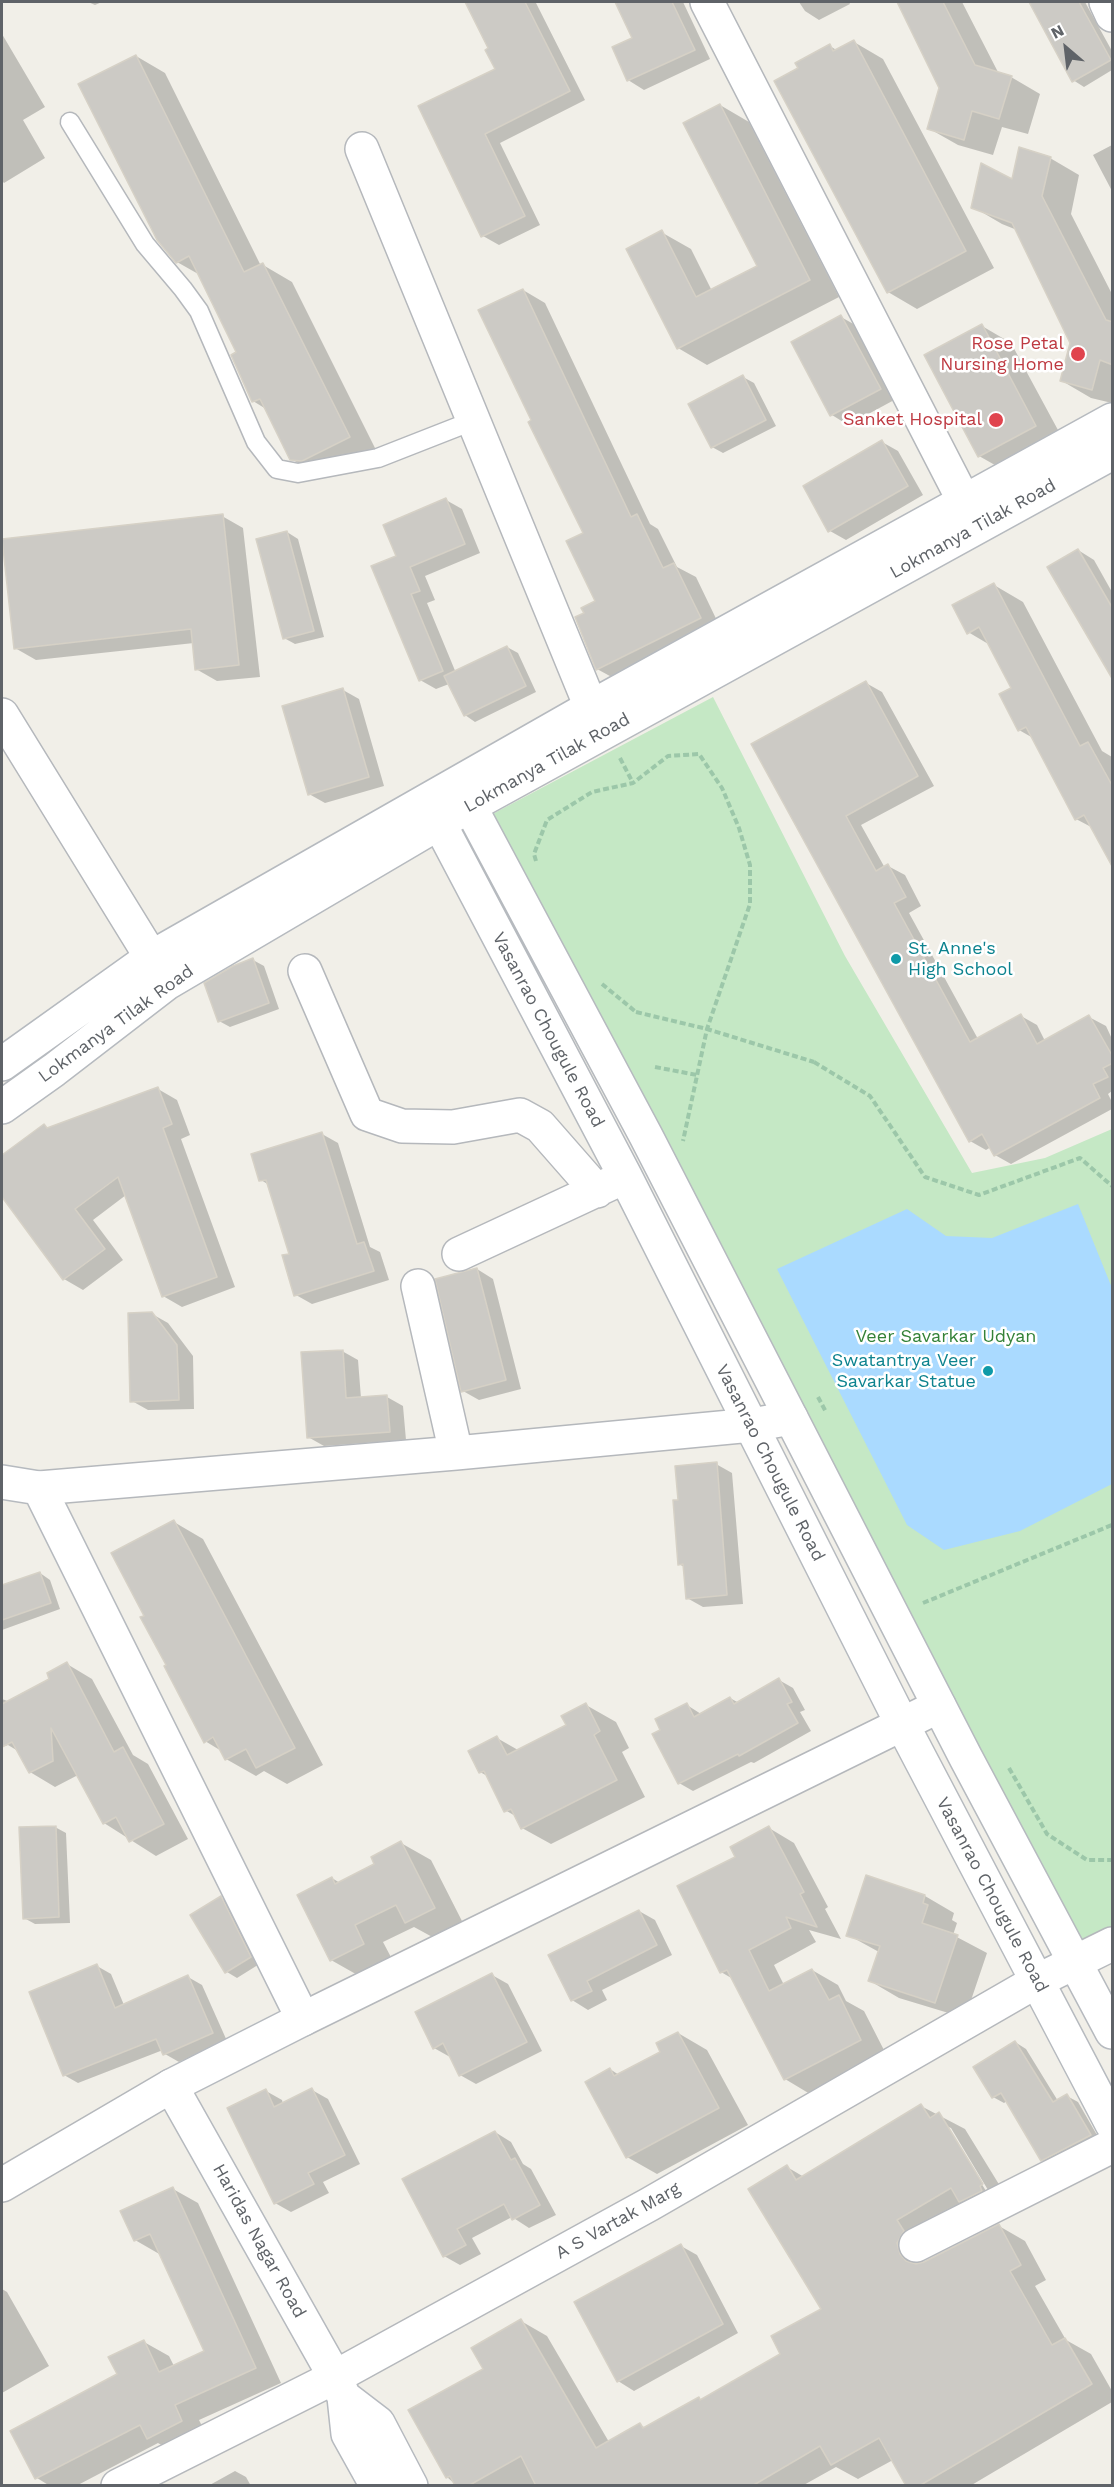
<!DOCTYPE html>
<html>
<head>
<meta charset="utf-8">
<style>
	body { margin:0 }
	#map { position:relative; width:1114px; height:2487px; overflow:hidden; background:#f1efe8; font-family:"Work Sans",sans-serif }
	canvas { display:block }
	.frame { position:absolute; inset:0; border:3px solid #5f6368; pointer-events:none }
	.north { position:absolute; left:1036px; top:18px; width:60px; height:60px; -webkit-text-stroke:4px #fff; paint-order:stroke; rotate:332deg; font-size:16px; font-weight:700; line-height:24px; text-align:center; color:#5f6368 }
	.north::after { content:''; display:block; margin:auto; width:21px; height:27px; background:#5f6368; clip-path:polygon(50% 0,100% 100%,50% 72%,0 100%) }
</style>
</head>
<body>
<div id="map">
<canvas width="1114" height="2487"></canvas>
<div class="frame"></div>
<div class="north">N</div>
</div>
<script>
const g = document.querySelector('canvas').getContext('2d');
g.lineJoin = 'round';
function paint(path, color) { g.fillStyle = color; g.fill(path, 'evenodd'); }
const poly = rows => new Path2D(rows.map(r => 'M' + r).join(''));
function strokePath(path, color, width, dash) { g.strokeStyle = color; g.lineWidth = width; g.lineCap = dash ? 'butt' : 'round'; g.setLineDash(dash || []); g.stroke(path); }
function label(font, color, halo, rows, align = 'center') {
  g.font = font + ' "Work Sans",sans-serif'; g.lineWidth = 5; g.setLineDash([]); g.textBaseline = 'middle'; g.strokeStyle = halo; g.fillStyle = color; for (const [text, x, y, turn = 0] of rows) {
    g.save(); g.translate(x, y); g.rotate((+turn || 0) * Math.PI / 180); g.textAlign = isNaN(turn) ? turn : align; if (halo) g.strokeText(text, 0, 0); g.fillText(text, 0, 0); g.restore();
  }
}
const green = poly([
	[713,697,845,956,972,1173,1045,1158,1112,1129,1112,1934,1081,1949,485,818]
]);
const water = poly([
	[1078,1204,1112,1288,1112,1484,1020,1531,944,1550,907,1525,777,1269,907,1209,946,1236,992,1238]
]);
const shadow = poly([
	[88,2,102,2,95,5],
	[466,2,540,2,536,3,585,100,500,143,540,225,499,245,483,236,420,107,497,70,490,49],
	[617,2,683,2,710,59,644,90,628,80,634,39],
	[799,2,849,2,850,4,819,20,805,11],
	[899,2,962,2,999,74,1011,77,1040,94,1028,134,1002,127,993,155,958,145,928,128,941,88],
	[1030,2,1085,2,1112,51,1112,70,1084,87,1073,80],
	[2,34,45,107,23,120,45,158,4,183,2,181],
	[854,42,883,59,994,268,917,309,888,292,800,69,830,46,838,51],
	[136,56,165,73,261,266,263,265,292,282,378,454,332,477,321,476,291,459,266,409,253,401,238,353,200,275,177,262],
	[720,105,749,122,839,297,707,365,678,348,661,232,691,249,712,291,759,267],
	[1112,145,1112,191,1093,155],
	[1050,158,1079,175,1071,214,1112,294,1112,403,1091,398,1062,381,1071,343,1017,230,1002,224,973,207],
	[523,290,545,303,650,524,658,529,677,567,696,577,722,631,619,681,597,669,586,614,597,602,585,534,533,421],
	[841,317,857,326,896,399,848,425,832,415,793,343],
	[982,326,1011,343,1065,443,1009,473,979,456],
	[743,377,754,383,776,426,723,453,712,447],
	[882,442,898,451,923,495,846,540,830,531],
	[446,500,462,509,480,553,425,576,435,600,427,603,456,673,507,647,518,653,536,692,475,722,465,715,449,684,436,689,420,680,398,557],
	[222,516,243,528,260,677,217,681,196,669,194,643,36,660,15,648],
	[287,532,298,539,324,637,295,644,284,638],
	[1078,550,1094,560,1112,592,1112,677],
	[994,585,1023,602,1102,751,1112,757,1112,857,1093,828,1076,819,1033,738,1019,730,1013,689,990,645,968,632],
	[866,683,882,692,934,786,861,825,885,868,888,866,905,875,921,906,909,913,978,1039,1021,1016,1037,1025,1045,1041,1089,1017,1106,1026,1112,1039,1112,1091,1108,1094,1112,1102,1112,1109,1011,1164,995,1155,991,1147,986,1150,970,1141,753,744],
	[343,690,359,699,384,786,325,803,309,794],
	[253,960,264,966,279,1009,230,1027,219,1021],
	[158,1089,177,1100,190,1135,181,1139,235,1287,182,1307,163,1296,126,1195,93,1220,123,1260,83,1290,64,1279,2,1195,2,1157,44,1126,49,1129],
	[322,1134,338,1143,370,1247,380,1252,389,1280,312,1304,296,1295,291,1255,269,1185,261,1180],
	[477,1269,493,1279,521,1389,479,1400,463,1391],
	[152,1314,168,1323,193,1356,194,1409,148,1410,132,1401],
	[342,1351,358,1360,361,1398,387,1397,403,1406,406,1440,324,1446,308,1437],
	[716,1464,732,1473,743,1604,703,1607,687,1598,684,1567,679,1564,679,1501],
	[174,1522,203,1539,323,1765,287,1784,264,1771,256,1776,226,1759,223,1752,205,1741,146,1616],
	[40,1573,50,1580,60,1609,2,1630,2,1587],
	[67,1664,92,1679,133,1755,148,1764,188,1839,156,1856,104,1823,78,1775,55,1787,30,1772,18,1751,8,1745,2,1747,2,1699,10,1702,51,1679],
	[779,1680,793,1688,805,1710,800,1712,811,1731,754,1763,751,1762,693,1791,679,1783,662,1731,687,1705,701,1714,730,1698,739,1703],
	[586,1705,616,1722,629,1748,622,1752,645,1797,551,1844,522,1828,517,1817,505,1810,489,1777,480,1772,470,1751,497,1738,518,1750,568,1725],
	[55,1827,66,1833,70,1923,35,1924,24,1918],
	[769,1828,794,1843,828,1907,825,1909,841,1939,809,1930,816,1942,774,1965,784,1985,812,1970,838,1985,846,2001,864,2011,886,2054,810,2094,785,2079,733,1979,721,1972,737,1858],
	[401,1843,431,1860,464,1925,436,1939,414,1927,383,1942,393,1961,361,1977,331,1960,332,1878,340,1883,376,1864],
	[925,1896,954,1913,952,1920,957,1923,953,1935,987,1953,965,2018,899,1998,870,1981,879,1952,848,1935],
	[221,1898,232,1904,261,1963,237,1978,227,1972],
	[639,1911,655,1920,672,1955,602,1990,607,2000,588,2010,572,2000],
	[97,1966,111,1974,124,2005,188,1977,202,1985,227,2041,179,2062,165,2054,163,2050,78,2083,64,2075],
	[492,1975,508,1984,542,2051,476,2084,460,2075,450,2057,434,2048],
	[678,2033,707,2050,748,2125,657,2174,627,2157,610,2069,619,2075,662,2052],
	[1015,2042,1026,2049,1058,2101,1067,2096,1078,2102,1101,2142,1053,2166,1042,2160,1007,2101,1004,2103,993,2097],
	[312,2090,328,2099,360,2164,323,2182,329,2193,291,2212,275,2203,266,2091,282,2100,283,2104],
	[921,2106,965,2129,1008,2199,923,2259,924,2264,999,2226,1025,2241,1046,2280,1035,2286,1066,2340,1091,2354,1112,2391,1112,2402,970,2486,908,2486,893,2460,858,2479,836,2467,802,2486,457,2486,447,2477,485,2370,521,2321,547,2336,609,2442,640,2425,646,2428,699,2398,702,2400,782,2354,823,2310,787,2167,804,2177],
	[946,2126,951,2128,988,2190,986,2191],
	[495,2132,511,2142,523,2164,531,2169,556,2215,529,2228,512,2217,472,2238,481,2254,460,2265,444,2256],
	[173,2189,198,2203,281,2383,199,2420,207,2436,173,2452,158,2443,76,2486,50,2486,37,2478,144,2342,169,2356,174,2366,206,2352,161,2255,135,2240],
	[681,2246,697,2255,738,2333,634,2391,618,2381,576,2303],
	[2,2289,7,2292,49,2366,2,2393],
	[235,2471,246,2477,251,2486,208,2486]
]);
const building = poly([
	[465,2,525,2,570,91,485,134,525,216,481,237,418,106,495,69,485,50,488,48,465,2],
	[615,2,672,2,695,50,627,81,612,47,632,38,615,2],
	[897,2,943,2,975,65,1012,76,999,119,972,111,964,140,927,129,939,88,897,2],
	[1029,2,1079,2,1111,60,1072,82,1029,2],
	[854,40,966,251,887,293,774,81,798,68,795,63,830,44,833,51,854,40],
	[136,55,244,272,263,263,350,437,302,461,290,460,260,399,252,402,231,355,236,352,189,256,176,263,157,240,78,84,136,55],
	[720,104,810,280,677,349,626,249,662,230,696,297,757,266,683,123,720,104],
	[1019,147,1051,157,1042,196,1106,320,1113,322,1113,365,1100,360,1092,390,1060,381,1070,343,1012,223,971,208,981,163,1012,179,1019,147],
	[523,289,631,517,637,514,663,568,674,563,701,618,596,670,575,617,584,613,581,608,595,601,566,541,583,533,528,422,531,420,478,310,523,289],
	[841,315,881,389,830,416,791,342,841,315],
	[982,324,1036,426,978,457,924,355,982,324],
	[743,375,766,420,711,448,688,404,743,375],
	[882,440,908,486,828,532,803,486,882,440],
	[446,498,465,544,410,567,420,591,411,594,443,671,419,681,371,566,396,556,383,525,446,498],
	[223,514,239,665,195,670,191,629,14,649,2,539,223,514],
	[287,531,314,631,283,639,256,539,287,531],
	[1078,549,1113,609,1113,680,1047,567,1078,549],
	[994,583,1080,746,1088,742,1113,787,1113,868,1084,815,1075,820,1026,727,1018,731,999,694,1011,688,979,627,967,634,952,605,994,583],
	[507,646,526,686,464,716,444,676,507,646],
	[866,681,918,776,846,816,876,871,888,864,906,897,894,903,970,1042,1021,1014,1037,1044,1089,1015,1113,1057,1113,1063,1103,1068,1108,1077,1093,1084,1100,1098,994,1156,982,1134,969,1142,751,744,866,681],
	[343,688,369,777,308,795,282,706,343,688],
	[253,958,269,1003,218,1022,204,983,233,966,253,958],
	[158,1087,172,1124,163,1128,217,1277,162,1297,118,1177,75,1209,105,1249,63,1280,2,1197,2,1155,44,1124,47,1128,158,1087],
	[322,1132,357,1244,364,1242,374,1271,294,1296,282,1255,289,1254,266,1180,259,1181,251,1154,322,1132],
	[477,1268,506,1380,461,1392,435,1279,477,1268],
	[152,1312,177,1345,179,1400,130,1402,128,1313,152,1312],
	[343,1350,346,1398,387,1395,390,1432,307,1438,301,1352,343,1350],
	[717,1462,727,1595,686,1599,683,1564,678,1565,673,1500,678,1500,675,1466,717,1462],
	[174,1520,295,1748,256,1768,246,1749,225,1760,213,1737,204,1743,164,1666,166,1665,140,1617,144,1616,111,1553,174,1520],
	[40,1572,51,1603,2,1620,2,1585,40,1572],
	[67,1662,114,1752,123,1747,164,1824,129,1842,116,1817,103,1824,51,1728,53,1761,29,1773,12,1742,2,1747,2,1704,49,1679,47,1673,67,1662],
	[779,1678,792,1702,787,1704,798,1723,739,1756,738,1754,678,1784,652,1734,660,1730,655,1719,687,1703,694,1717,730,1697,734,1704,779,1678],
	[586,1703,600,1731,594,1735,617,1780,521,1829,511,1809,504,1812,484,1771,479,1773,468,1751,497,1736,507,1755,566,1725,561,1716,586,1703],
	[56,1826,59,1917,23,1919,19,1827,56,1826],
	[769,1826,804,1892,800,1894,817,1927,786,1917,791,1928,749,1950,769,1991,812,1969,829,2000,839,1995,861,2040,784,2080,727,1970,720,1973,677,1886,735,1857,730,1847,769,1826],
	[401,1841,435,1908,405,1923,396,1905,355,1925,364,1944,330,1961,297,1895,332,1877,335,1884,374,1864,371,1857,401,1841],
	[866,1875,925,1895,923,1903,928,1905,922,1923,958,1935,935,2003,868,1981,880,1946,846,1936,866,1875],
	[221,1896,251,1957,225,1973,190,1915,221,1896],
	[639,1910,657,1945,587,1981,592,1991,571,2001,548,1955,639,1910],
	[97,1964,115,2008,188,1975,213,2033,163,2055,156,2039,63,2076,29,1992,97,1964],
	[492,1973,527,2042,459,2076,443,2043,433,2049,415,2012,492,1973],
	[678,2032,719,2108,626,2158,585,2082,610,2068,614,2076,660,2052,656,2043,678,2032],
	[1015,2041,1053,2102,1067,2094,1091,2135,1041,2161,1001,2093,992,2098,973,2067,1015,2041],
	[312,2088,345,2155,308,2173,314,2184,274,2204,227,2108,266,2089,274,2107,312,2088],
	[921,2104,930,2118,939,2112,983,2184,980,2186,982,2191,959,2202,951,2188,897,2220,904,2231,897,2243,900,2254,906,2261,916,2264,924,2262,999,2224,1021,2265,1010,2271,1052,2345,1065,2338,1092,2384,919,2486,906,2486,879,2438,831,2465,820,2446,752,2486,536,2486,521,2456,468,2486,455,2486,450,2476,446,2478,408,2410,483,2369,471,2348,521,2319,596,2448,640,2423,643,2428,699,2397,700,2400,780,2354,771,2336,821,2309,748,2189,787,2165,796,2180,921,2104],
	[495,2131,511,2160,515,2158,540,2205,512,2220,504,2204,457,2229,466,2245,443,2257,402,2179,495,2131],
	[173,2187,256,2368,175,2405,182,2421,147,2439,140,2425,35,2479,10,2431,117,2374,108,2357,144,2340,159,2372,204,2351,150,2234,134,2241,120,2211,173,2187],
	[681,2244,723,2324,617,2382,574,2302,681,2244]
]);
const path = poly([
	[620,758,633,783],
	[536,861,534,854,547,820,592,792,633,783,668,756,699,754,722,788,739,828,750,865,750,904,707,1029,683,1141],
	[602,984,636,1012],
	[814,1062,870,1096,925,1177,979,1195,1080,1158,1112,1186],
	[655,1067,697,1075],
	[818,1397,826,1412],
	[923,1603,1112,1525],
	[1009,1768,1047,1834,1087,1860,1112,1860]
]);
const lane = poly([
	[70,122,145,244,183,289,199,311,256,442,277,469,298,473,378,458,475,420]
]);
const street = poly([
	[707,2,965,503],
	[1106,2,1112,15],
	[362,149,591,707],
	[2,715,166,981],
	[305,971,367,1114,402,1126,453,1127,520,1115,540,1126,597,1191],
	[459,1254,616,1181],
	[418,1286,456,1453],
	[39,1488,456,1453,752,1425,791,1418],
	[303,2019,939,1706],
	[2,2185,171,2086],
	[916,2245,1112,2146],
	[118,2486,335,2377,650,2204,1037,1981,1112,1944]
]);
const secondary = poly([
	[458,784,646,1136,966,1758,1112,2032],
	[428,802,625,1176,902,1724,1112,2124],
	[2,1064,152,957,591,707,1112,420],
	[2,1107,54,1070,167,983,439,823,1112,453],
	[2,1482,39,1488,303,2019,171,2086,335,2377,344,2397,348,2434,377,2486],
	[344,2397,378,2423,411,2486]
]);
const pathBridge = poly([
	[636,1012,707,1029,814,1062]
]);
const markers = [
	[1078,354,8,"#e0444e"],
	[996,420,8,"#e0444e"],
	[896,959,6,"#0f9aa8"],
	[988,1371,6,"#0f9aa8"]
];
const healthNames = [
	["Rose Petal",1064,344],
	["Nursing Home",1064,365],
	["Sanket Hospital",982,420]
];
const streetNames = [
	["Lokmanya Tilak Road",973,529,-29],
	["Lokmanya Tilak Road",547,763,-29],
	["Lokmanya Tilak Road",116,1024,-36],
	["Vasanrao Chougule Road",548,1030,62],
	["Vasanrao Chougule Road",770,1463,63],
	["Vasanrao Chougule Road",992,1895,62],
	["A S Vartak Marg",618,2221,-29],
	["Haridas Nagar Road",259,2241,61]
];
const cultureNames = [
	["St. Anne's",908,949],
	["High School",908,970],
	["Swatantrya Veer",976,1361,"right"],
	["Savarkar Statue",976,1382,"right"]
];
const parkNames = [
	["Veer Savarkar Udyan",946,1337]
];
paint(green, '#c5e8c5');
paint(water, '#aadaff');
paint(shadow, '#0003');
paint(building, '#cccac5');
strokePath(building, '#d6d1c6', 1.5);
strokePath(lane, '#b5b8bc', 21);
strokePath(street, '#b5b8bc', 36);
strokePath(secondary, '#b6babf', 36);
strokePath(path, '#9cc7a9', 4, [6, 3]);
strokePath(lane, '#fff', 18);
strokePath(street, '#fff', 33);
strokePath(secondary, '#fff', 33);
strokePath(pathBridge, '#9cc7a9', 4, [6, 3]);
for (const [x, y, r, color] of markers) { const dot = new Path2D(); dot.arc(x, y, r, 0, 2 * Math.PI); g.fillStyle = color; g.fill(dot); strokePath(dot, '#fff', 2); }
label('18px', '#be3a42', '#fff', healthNames, 'right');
label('18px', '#5f6368', '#fff', streetNames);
label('18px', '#0d838f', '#fff', cultureNames, 'left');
label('18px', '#348238', '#fff', parkNames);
</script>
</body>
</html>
